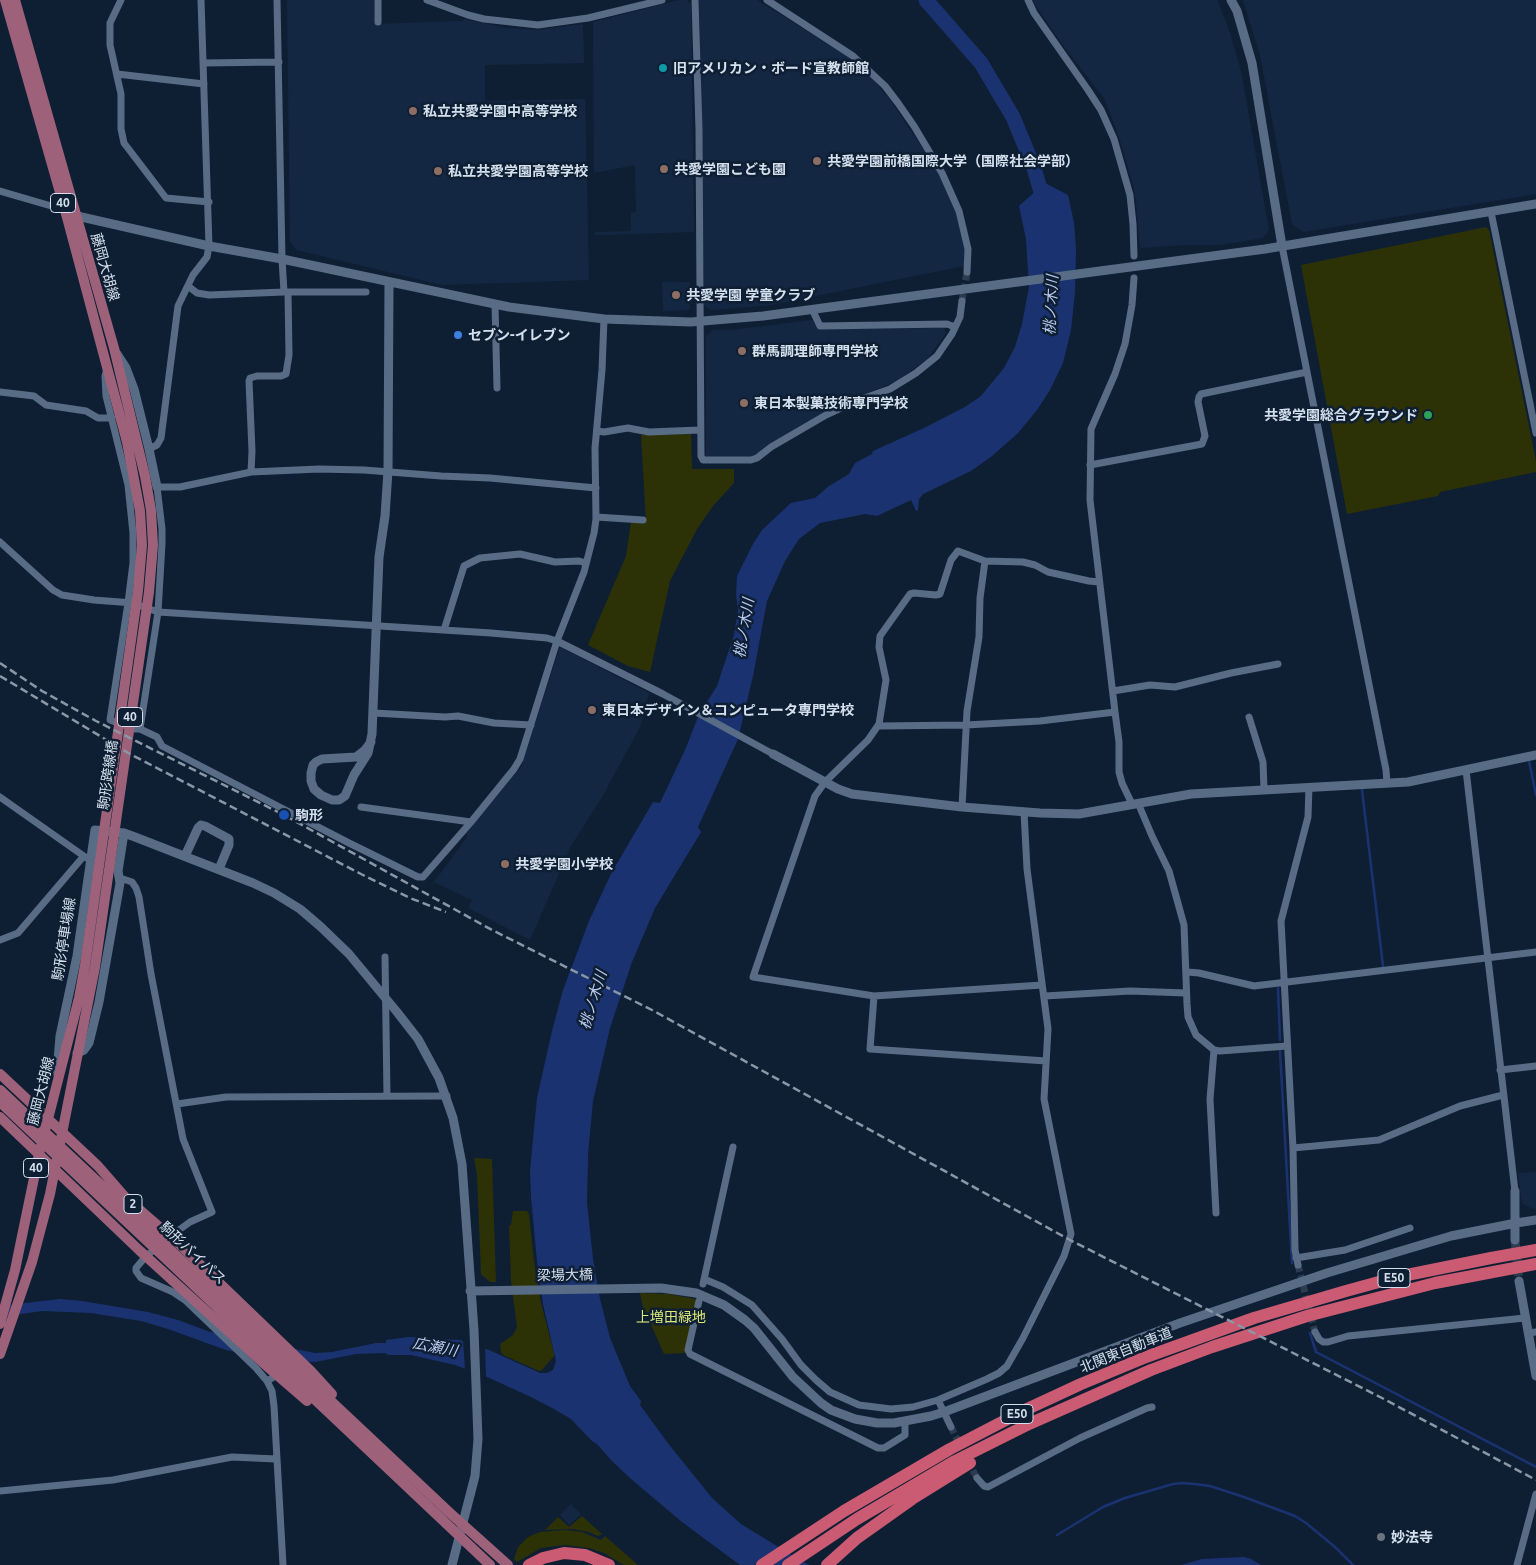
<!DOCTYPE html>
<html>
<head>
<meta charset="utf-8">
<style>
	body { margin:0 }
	canvas { display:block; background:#0e1e33 }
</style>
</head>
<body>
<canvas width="1536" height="1565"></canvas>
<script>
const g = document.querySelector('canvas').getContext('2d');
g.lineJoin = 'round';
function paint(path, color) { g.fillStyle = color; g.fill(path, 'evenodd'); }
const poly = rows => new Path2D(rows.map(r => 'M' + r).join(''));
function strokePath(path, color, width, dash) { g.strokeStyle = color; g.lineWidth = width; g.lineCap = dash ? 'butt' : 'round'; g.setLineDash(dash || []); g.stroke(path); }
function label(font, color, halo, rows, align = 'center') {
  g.font = font + ' Ubuntu,"Noto Sans JP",sans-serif'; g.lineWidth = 5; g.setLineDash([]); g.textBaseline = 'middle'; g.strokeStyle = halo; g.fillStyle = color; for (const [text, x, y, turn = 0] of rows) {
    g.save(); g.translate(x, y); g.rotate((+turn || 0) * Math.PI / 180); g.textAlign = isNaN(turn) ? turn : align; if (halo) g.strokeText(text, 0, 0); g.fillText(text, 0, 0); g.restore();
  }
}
const built = poly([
	[287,0,374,0,375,24,463,21,464,19,506,28,538,30,583,24,584,63,485,65,485,101,585,99,589,280,442,285,297,250,290,242],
	[679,0,687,0,691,4,694,232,595,235,595,232,631,231,631,213,636,212,635,165,594,173,593,22],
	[699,0,757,0,847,56,871,77,890,100,938,171,956,212,965,245,964,266,771,305,713,310,707,308,704,305],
	[1032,0,1217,0,1229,30,1241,71,1269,230,1263,238,1220,245,1182,245,1140,248,1136,202,1133,184,1117,131,1104,98,1062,44],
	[1243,0,1536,0,1536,194,1303,232,1292,224,1260,55],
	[662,282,690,282,690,309,687,310,663,311],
	[812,320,818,328,875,329,944,328,946,333,927,359,897,381,850,400,767,445,756,456,710,459,706,456,706,336,713,330,732,330],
	[560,647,649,693,640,727,602,797,571,846,530,940,468,908,472,900,434,882,468,836,465,834,521,767],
	[1536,1172,1536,1209,1533,1209,1522,1203,1518,1173],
	[571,1504,581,1514,569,1525,560,1515]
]);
const green = poly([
	[1486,227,1489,230,1536,461,1536,472,1440,492,1438,496,1347,514,1301,265],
	[691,434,692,469,734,469,734,483,713,506,697,529,670,581,650,672,628,666,588,645,626,556,631,522,646,523,641,435],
	[474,1158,492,1159,496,1282,490,1282,481,1274,477,1175],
	[513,1211,527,1211,529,1214,534,1262,541,1303,554,1353,554,1356,542,1370,539,1371,503,1355,501,1352,500,1344,513,1335,517,1327,511,1281,509,1226,511,1225],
	[640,1293,668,1294,696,1299,685,1353,664,1354,643,1307],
	[582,1516,602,1534,598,1536,589,1532,573,1529,545,1530,558,1517,569,1527],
	[566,1530,582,1532,601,1540,605,1536,638,1565,624,1565,604,1553,589,1548,565,1545,541,1548,517,1562,514,1559,518,1547,528,1537,540,1532]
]);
const water = poly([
	[1045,183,1068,195,1074,223,1076,249,1075,292,1071,330,1063,363,1050,390,1037,410,1018,433,992,456,971,471,923,494,919,499,918,510,916,511,911,500,877,516,865,514,820,523,799,539,785,561,767,601,753,676,738,739,698,827,701,832,655,908,632,962,610,1028,593,1101,588,1154,587,1203,593,1259,600,1299,610,1338,630,1386,641,1401,640,1405,667,1442,712,1498,741,1524,803,1562,810,1565,740,1565,682,1522,631,1479,612,1461,597,1444,592,1441,571,1419,554,1409,531,1397,485,1376,455,1365,411,1355,388,1355,386,1353,356,1354,315,1362,268,1359,226,1350,168,1329,141,1321,91,1313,42,1311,0,1317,0,1306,60,1299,82,1301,148,1312,178,1320,210,1332,315,1353,332,1352,376,1343,386,1343,386,1340,409,1337,460,1340,489,1350,540,1373,547,1373,553,1370,556,1361,543,1304,537,1261,531,1197,530,1171,537,1098,552,1031,563,990,589,921,612,872,653,802,660,803,685,750,698,717,717,686,734,635,738,610,736,595,737,576,753,544,762,530,791,503,815,498,829,486,849,474,855,463,872,454,873,451,924,428,965,407,981,396,1004,368,1015,347,1022,324,1029,287,1026,239,1019,206],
	[1244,1557,1251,1559,1261,1565,1181,1565,1202,1559]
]);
const pier = poly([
	[463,1339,485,1346,486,1379,465,1371]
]);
const stream = poly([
	[1529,761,1536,795],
	[1362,790,1383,966],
	[1278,988,1280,1040],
	[1280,1051,1292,1263],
	[1310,1333,1316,1352,1536,1467],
	[1057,1535,1103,1507,1125,1498,1173,1484,1181,1483,1195,1484,1210,1486,1241,1496,1295,1516,1306,1523,1335,1547,1353,1565]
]);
const river = poly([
	[926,0,981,63,1013,117,1034,168,1045,206]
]);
const streetTunnel = poly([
	[962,301,967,272],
	[1298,1265,1315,1332],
	[951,1427,961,1447],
	[968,1461,977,1478]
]);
const secondaryTunnel = poly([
	[1515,1240,1519,1281]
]);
const street = poly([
	[121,0,110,23,110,45,121,94,121,129,124,143,166,198,209,202],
	[277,0,282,259,284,292],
	[378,0,378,22],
	[427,0,468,15,484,19,538,25,588,18,662,0],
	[695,0,699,130,701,456,703,460,751,460,757,458,771,447,826,415,856,401,890,389,916,373,937,356,952,334,960,317,962,301],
	[767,0,853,56,885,86,898,103,914,126,942,173,959,211,968,249,967,272],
	[1028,0,1034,13,1088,90,1101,110,1114,139,1130,195,1133,224,1134,256],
	[203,63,279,62],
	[117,74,204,84],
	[0,191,65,210],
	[1491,212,1536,433],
	[1282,246,1386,770,1387,783],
	[188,286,197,293,209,295,284,292,366,292],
	[495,304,497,388],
	[812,309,820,326,947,324,955,327],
	[604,319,602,370,595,448,596,519,594,533,584,572,557,641,520,759,514,769,471,822,423,877,418,877,349,843,268,801,162,746,157,737,140,729,158,612,491,633,547,638,557,641,663,694,773,754],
	[107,369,105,376,106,396,128,485,133,533,133,563,128,603,110,720,134,729,140,729],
	[0,392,34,396,46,405,86,411,98,418,112,418],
	[597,431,604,432,628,428,649,432,700,430],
	[149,449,157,445,161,438,178,306,193,275,207,257,209,246,201,0],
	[1090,465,1202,444,1205,436,1198,402,1199,397,1201,394,1307,372],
	[251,472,252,451,249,381,250,378,257,376,281,376,286,374,289,355,288,292],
	[596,517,643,520],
	[0,542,53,590,62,595,94,600,133,603,158,612,162,544,162,529,157,487,180,487,251,472,319,469,364,470,441,476,490,478,596,488],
	[444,630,464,566,480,558,520,554,555,562,579,561,586,563],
	[1113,691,1150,685,1175,687,1231,673,1278,664],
	[374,713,445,717,458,716,494,723,531,725],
	[1249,717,1263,762,1264,789],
	[878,726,966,725,1040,721,1115,712],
	[1466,770,1515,1191],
	[0,797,88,859],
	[1138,803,1152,836,1169,871,1184,925,1187,1004,1188,1017,1196,1035,1214,1050,1220,1051,1287,1046],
	[1132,804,1122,783,1119,772,1119,742,1115,712,1090,500,1091,429,1115,374,1125,344,1132,305,1134,278],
	[361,807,471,822],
	[962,807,967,711,979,637,980,598,985,561],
	[120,878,132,882,136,888,139,897,151,974,183,1139,212,1212,190,1222,168,1238],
	[0,940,18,933,83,857],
	[385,957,387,1096],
	[1187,972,1199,973,1254,986,1536,952],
	[1042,985,874,996,753,977,815,796,825,782,868,740,879,724,886,680,879,647,880,636,910,594,914,593,936,595,940,594,951,560,958,551,985,561,1023,562,1035,565,1048,572,1089,581,1099,582],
	[874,996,870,1049,1046,1061],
	[1045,996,1130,991,1186,993],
	[1214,1050,1210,1099,1216,1213],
	[1500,1070,1536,1066],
	[177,1104,226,1097,447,1096],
	[1293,1148,1379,1140,1460,1106,1503,1095],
	[158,1247,146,1256,136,1268,136,1271,141,1278,173,1292,185,1300,256,1368,267,1381,277,1375],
	[1296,1258,1345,1250,1410,1228],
	[1298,1265,1295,1250,1293,1148,1281,921,1308,817,1309,787],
	[704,1279,723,1287,752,1305,782,1339,801,1365,816,1380,830,1392,859,1405,891,1409,913,1407,938,1400,987,1379,999,1373,1007,1366,1023,1338,1064,1256,1071,1234,1044,1099,1048,1029,1027,869,1024,812],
	[703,1284,733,1147],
	[699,1301,688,1350,690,1354,878,1448,884,1448,905,1435,905,1422],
	[1315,1332,1319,1339,1323,1342,1328,1342,1348,1336,1525,1318],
	[1528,1333,1536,1332],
	[267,1381,272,1391,274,1406,283,1565],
	[938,1400,951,1427],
	[977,1478,984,1486,988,1487,1080,1438,1147,1408,1152,1407],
	[0,1491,113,1480,232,1457,276,1459],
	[1517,1565,1536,1494]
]);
const secondary = poly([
	[1231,0,1237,11,1252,63,1282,246],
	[72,213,77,216,209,246,282,259,509,307,604,319,691,322,763,316,1265,249,1536,204],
	[117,354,126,368,134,389,149,449,157,487],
	[371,742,365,750,356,757,322,759,316,762,313,765,311,773,311,781,314,789,321,795,332,800,339,800,345,796,354,775,368,753,372,734,379,557,385,516,388,471,389,282],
	[773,754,838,789,852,794,962,807,1040,813,1079,814,1191,794,1408,782,1536,755],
	[185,856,198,828,201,825,205,826,229,839,229,845,219,869],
	[77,1053,84,1050,89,1043,99,1002,120,883,118,871,124,833],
	[57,1073,60,1036,77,956,95,830,124,833,135,837,253,883,274,893,300,909,321,927,349,954,397,1012,418,1039,439,1078,453,1118,462,1164,474,1330,478,1439,475,1476,452,1565],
	[1515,1191,1515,1240],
	[1519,1281,1536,1376],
	[470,1291,661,1288,696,1293,724,1305,745,1320,754,1328,793,1377,821,1403,831,1410,855,1419,877,1423,894,1423,931,1416,944,1412,1180,1323,1327,1273,1451,1236,1516,1223,1536,1220]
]);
const primary = poly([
	[0,1074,98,1166,125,1197,179,1244,311,1371,332,1394],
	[0,1090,450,1513,508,1565],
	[0,1102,490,1565],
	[0,1117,139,1250,270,1369,307,1401],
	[0,1324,15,1270,39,1154,79,998,85,965,138,591,142,545,140,511,127,442,65,210,5,0],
	[0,1354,32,1262,50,1194,95,967,149,592,153,545,151,510,145,476,114,348,15,0]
]);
const highway = poly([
	[529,1565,543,1558,564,1553,585,1555,609,1565],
	[762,1565,844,1511,950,1449,1025,1410,1081,1384,1146,1357,1254,1318,1346,1291,1397,1277,1491,1258,1536,1250],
	[788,1565,857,1519,955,1461,1029,1424,1151,1370,1212,1347,1307,1316,1435,1283,1536,1264],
	[827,1565,857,1538,912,1499,970,1463]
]);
const rail = poly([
	[0,663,42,691,96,721,284,815,492,930,652,1010,1070,1240,1382,1398,1536,1480],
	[0,676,130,754,361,874,410,898,446,912]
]);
const markers = [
	[663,68,5,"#0f9aa8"],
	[413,111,5,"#8d6e63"],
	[817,161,5,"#8d6e63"],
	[664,169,5,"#8d6e63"],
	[438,171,5,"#8d6e63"],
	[676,295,5,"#8d6e63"],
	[458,335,5,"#3f7fe0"],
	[742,351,5,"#8d6e63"],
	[744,403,5,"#8d6e63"],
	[1428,415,5,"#2e9e5b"],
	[592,710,5,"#8d6e63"],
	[284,815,6,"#1a4fb4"],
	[505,864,5,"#8d6e63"],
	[1381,1537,5,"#6b7280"]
];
const shields = [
	[63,203,25],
	[130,717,25],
	[36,1168,25],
	[133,1204,18],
	[1394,1278,32],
	[1017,1414,32]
];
const shieldNames = [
	["40",63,203],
	["40",130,717],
	["40",36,1168],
	["2",133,1204],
	["E50",1394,1278],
	["E50",1017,1414]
];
const poiNames = [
	["旧アメリカン・ボード宣教師館",673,68],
	["私立共愛学園中高等学校",423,111],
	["共愛学園前橋国際大学（国際社会学部）",827,161],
	["共愛学園こども園",674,169],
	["私立共愛学園高等学校",448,171],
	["共愛学園 学童クラブ",686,295],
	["セブン-イレブン",468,335],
	["群馬調理師専門学校",752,351],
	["東日本製菓技術専門学校",754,403],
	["共愛学園総合グラウンド",1418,415,"right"],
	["東日本デザイン＆コンピュータ専門学校",602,710],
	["駒形",295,815],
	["共愛学園小学校",515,864],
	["妙法寺",1391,1537]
];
const streetNames = [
	["藤岡大胡線",105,267,74],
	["駒形跨線橋",108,775,-82],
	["駒形停車場線",64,939,-81],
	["藤岡大胡線",41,1091,-76],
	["駒形バイパス",193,1253,43],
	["梁場大橋",565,1275,-1],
	["北関東自動車道",1126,1350,-22]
];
const parkNames = [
	["上増田緑地",671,1317]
];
const waterNames = [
	["桃ノ木川",1051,305,-87],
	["桃ノ木川",744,628,-81],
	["桃ノ木川",593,1000,-73],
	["広瀬川",435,1347,11]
];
paint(built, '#142742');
paint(green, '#2d3106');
paint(water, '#1a3370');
paint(pier, '#0e1e33');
strokePath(stream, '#1a3370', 2.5);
strokePath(river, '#1a3370', 15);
strokePath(streetTunnel, '#2c3b4f', 7, [7, 3.5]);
strokePath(secondaryTunnel, '#2c3b4f', 9, [9, 4.5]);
strokePath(street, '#596c85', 7);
strokePath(secondary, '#596c85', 9);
strokePath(primary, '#9d627a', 10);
strokePath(highway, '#ca5b72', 12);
strokePath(rail, '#8a97a7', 2.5, [8, 4]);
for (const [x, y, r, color] of markers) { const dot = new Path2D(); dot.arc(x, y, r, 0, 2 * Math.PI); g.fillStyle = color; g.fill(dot); strokePath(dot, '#0e1e33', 2); }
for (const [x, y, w] of shields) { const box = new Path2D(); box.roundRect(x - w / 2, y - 9.5, w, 19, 4); g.fillStyle = '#0e1e33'; g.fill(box); strokePath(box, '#d5e0ee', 1); }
label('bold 12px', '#d5e0ee', null, shieldNames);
label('bold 14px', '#d5e0ee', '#0e1e33', poiNames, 'left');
label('14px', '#d5e0ee', '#0e1e33', streetNames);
label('14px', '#dce977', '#0e1e33', parkNames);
label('italic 15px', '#b8cbf0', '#0e1e33', waterNames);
</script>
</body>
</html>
